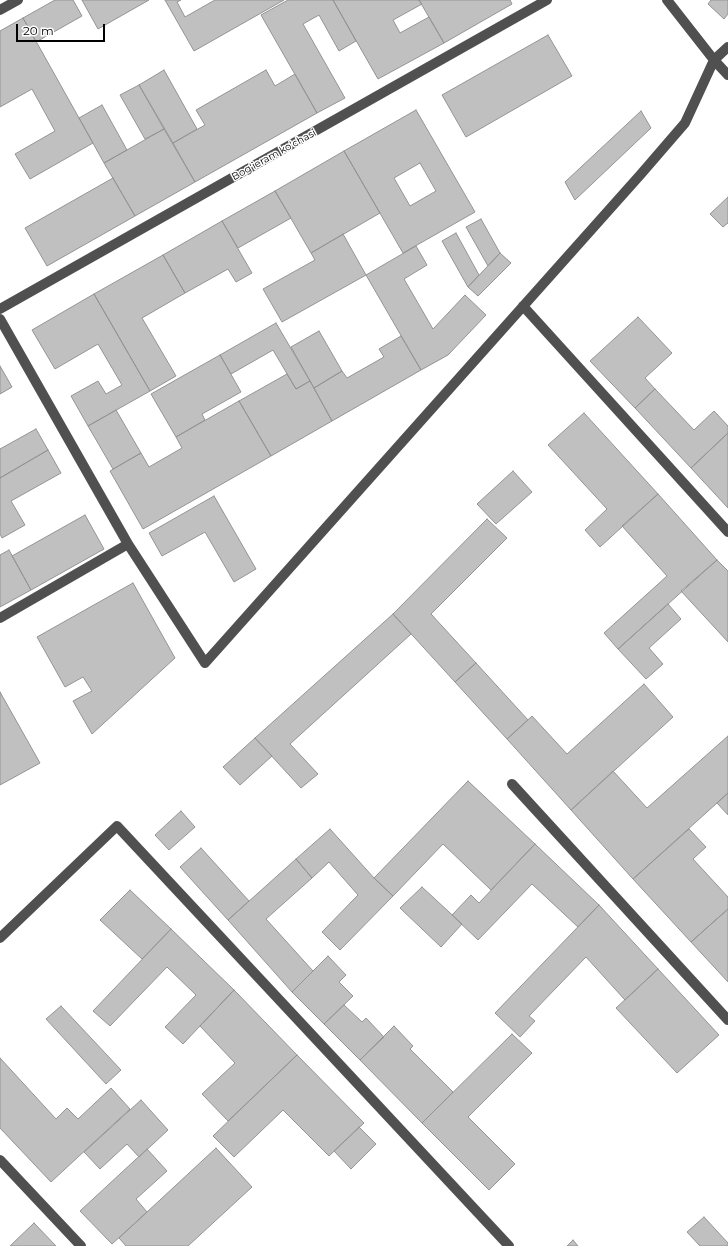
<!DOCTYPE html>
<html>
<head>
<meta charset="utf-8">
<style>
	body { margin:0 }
	#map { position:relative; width:728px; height:1246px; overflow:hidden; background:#fff; font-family:Montserrat,sans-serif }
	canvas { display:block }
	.scale { position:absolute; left:16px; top:24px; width:89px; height:18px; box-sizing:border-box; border:2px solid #000; border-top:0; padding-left:5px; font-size:12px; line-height:14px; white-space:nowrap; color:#000; -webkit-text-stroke:3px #fff; paint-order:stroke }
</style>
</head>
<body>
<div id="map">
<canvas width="728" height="1246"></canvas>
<div class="scale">20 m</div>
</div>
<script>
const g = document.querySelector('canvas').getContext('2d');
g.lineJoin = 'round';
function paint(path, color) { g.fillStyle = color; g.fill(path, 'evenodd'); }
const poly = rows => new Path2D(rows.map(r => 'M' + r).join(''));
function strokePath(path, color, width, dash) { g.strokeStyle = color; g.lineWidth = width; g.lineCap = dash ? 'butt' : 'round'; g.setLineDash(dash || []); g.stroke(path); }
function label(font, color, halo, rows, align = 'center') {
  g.font = font + ' Montserrat,sans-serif'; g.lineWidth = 3; g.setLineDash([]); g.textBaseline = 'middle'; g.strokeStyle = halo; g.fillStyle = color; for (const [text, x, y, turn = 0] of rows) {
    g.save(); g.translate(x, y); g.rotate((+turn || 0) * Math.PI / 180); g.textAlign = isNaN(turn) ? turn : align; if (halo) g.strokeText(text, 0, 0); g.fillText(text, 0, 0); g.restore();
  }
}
const building = poly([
	[55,0,73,0,82,16,36,42,23,18,55,0],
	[82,0,149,0,98,29,82,0],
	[165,0,181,0,177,2,185,17,215,0,284,0,194,51,165,0],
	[288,0,333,0,356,41,339,51,319,15,303,24,345,98,317,113,261,15,288,0],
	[333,0,419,0,422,4,393,20,400,33,429,17,444,43,378,79,333,0],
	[419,0,510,0,512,4,444,43,419,0],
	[711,0,728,0,728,14,724,19,708,4,711,0],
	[23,18,93,143,30,179,15,154,55,131,32,89,0,107,0,31,23,18],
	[548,35,572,76,466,137,442,95,548,35],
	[164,70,197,129,173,143,139,85,164,70],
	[266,70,275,86,295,74,317,113,195,182,173,143,205,125,196,110,266,70],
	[139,85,164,129,145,139,120,95,139,85],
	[102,105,127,150,104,163,79,118,102,105],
	[416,110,475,212,403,253,344,151,416,110],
	[420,163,436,191,410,206,394,178,420,163],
	[641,111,651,128,575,200,565,182,641,111],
	[164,129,195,182,135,216,104,163,164,129],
	[344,151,380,213,311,253,275,191,344,151],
	[113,178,135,216,47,266,25,228,113,178],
	[275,191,291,218,238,248,222,221,275,191],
	[728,197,728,223,723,227,710,214,728,197],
	[481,219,500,253,488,266,466,227,481,219],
	[222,221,252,273,236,282,228,269,185,293,163,255,222,221],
	[456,233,479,275,468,287,442,241,456,233],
	[343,234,366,275,282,322,263,289,315,260,311,253,343,234],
	[416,246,427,265,404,279,433,329,465,295,486,315,448,355,421,370,366,275,416,246],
	[500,253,511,263,478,296,468,287,500,253],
	[163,255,185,293,142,318,176,376,150,391,94,294,163,255],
	[94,294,150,391,88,426,71,396,98,381,106,394,122,385,98,344,55,369,32,330,94,294],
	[638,317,672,353,645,378,655,389,635,408,590,361,638,317],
	[276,323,310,381,296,389,273,350,231,374,220,355,276,323],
	[319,331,342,371,314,388,291,347,319,331],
	[401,336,421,370,332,421,314,388,342,371,347,378,384,357,379,349,401,336],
	[220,355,241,392,202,414,205,420,176,437,151,394,220,355],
	[0,366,12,387,0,394,0,366],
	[287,374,296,389,310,381,332,421,271,456,239,401,287,374],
	[655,389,694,430,714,411,728,426,728,433,691,468,635,408,655,389],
	[239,401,271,456,143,529,110,471,141,453,149,467,182,448,176,437,239,401],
	[116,410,141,453,113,469,88,426,116,410],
	[584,413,658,494,600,547,585,530,607,509,548,445,584,413],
	[36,429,48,450,0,478,0,449,36,429],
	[728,433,728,508,691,468,728,433],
	[48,450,61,473,11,501,25,525,2,538,0,534,0,478,48,450],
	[513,471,532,492,496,524,477,504,513,471],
	[658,494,717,560,618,649,604,633,667,576,622,526,658,494],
	[214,496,256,569,234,582,205,532,162,556,149,533,214,496],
	[85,515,104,549,31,590,12,556,85,515],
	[487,519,507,538,431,614,476,663,455,682,393,614,487,519],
	[9,550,31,590,0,607,0,555,9,550],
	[717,560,728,571,728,642,681,591,717,560],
	[133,583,175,658,92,734,73,701,92,691,83,677,65,687,37,637,133,583],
	[668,604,681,619,649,648,663,664,646,679,618,649,668,604],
	[393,614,411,634,290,744,318,774,301,788,255,738,393,614],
	[476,663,528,720,507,739,455,682,476,663],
	[644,684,673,717,571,810,507,739,532,716,567,754,644,684],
	[0,692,40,763,0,785,0,692],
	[728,736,728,793,633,879,571,810,613,771,647,808,728,736],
	[255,738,272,756,240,785,223,767,255,738],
	[468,781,535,844,491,890,443,844,393,896,374,878,468,781],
	[728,793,728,815,717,803,728,793],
	[181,811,195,827,169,850,155,835,181,811],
	[330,829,374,878,393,896,340,950,322,932,358,895,329,862,312,878,296,859,330,829],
	[689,829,706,847,693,859,728,897,728,909,691,942,633,879,689,829],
	[535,844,599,905,578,927,532,884,478,940,452,915,471,895,479,903,535,844],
	[201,848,249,901,228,920,180,867,201,848],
	[296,859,312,878,266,919,313,971,292,992,228,920,296,859],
	[422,887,462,924,441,947,400,908,422,887],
	[130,890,171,929,142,959,100,920,130,890],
	[599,905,658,969,625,1000,586,957,529,1016,535,1021,520,1037,495,1013,599,905],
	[728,909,728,982,691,942,728,909],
	[171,929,234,990,183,1044,165,1027,196,995,167,967,110,1026,93,1011,171,929],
	[328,956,346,975,339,982,353,996,324,1024,292,992,328,956],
	[658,969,719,1035,677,1073,616,1008,658,969],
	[234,990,297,1055,228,1121,202,1094,235,1063,200,1026,234,990],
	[344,1005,362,1022,366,1018,384,1037,360,1060,324,1024,344,1005],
	[61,1006,121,1070,106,1084,46,1019,61,1006],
	[394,1026,413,1046,410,1049,453,1092,422,1123,360,1060,394,1026],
	[512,1034,532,1053,468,1117,515,1164,489,1190,422,1123,512,1034],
	[297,1055,364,1123,329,1156,283,1110,234,1157,213,1136,297,1055],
	[0,1058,56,1119,67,1108,78,1119,111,1088,130,1109,51,1182,0,1128,0,1058],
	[141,1100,168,1130,139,1157,127,1144,100,1169,84,1152,141,1100],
	[359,1127,376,1144,351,1169,334,1151,359,1127],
	[216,1148,252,1187,188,1246,126,1246,119,1238,216,1148],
	[147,1149,167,1171,136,1199,147,1212,112,1244,80,1211,147,1149],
	[704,1217,728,1243,728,1246,700,1246,687,1232,704,1217],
	[34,1223,56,1246,10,1246,34,1223],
	[573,1240,578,1246,567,1246,573,1240]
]);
const minor = poly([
	[667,0,714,60,728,75],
	[0,10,18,0],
	[523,306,728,532],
	[0,309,547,0],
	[0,319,128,544],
	[0,618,128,544,205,663,641,174,685,123,714,60,728,47],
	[512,784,728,1020],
	[0,938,117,826,509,1246],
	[0,1160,81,1246]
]);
const streetNames = [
	["Bogʻieram koʻchasi",274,155,-29]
];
paint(building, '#c0c0c0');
strokePath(building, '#949494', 1);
strokePath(minor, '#505050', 10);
label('10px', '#000', '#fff', streetNames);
</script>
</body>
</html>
